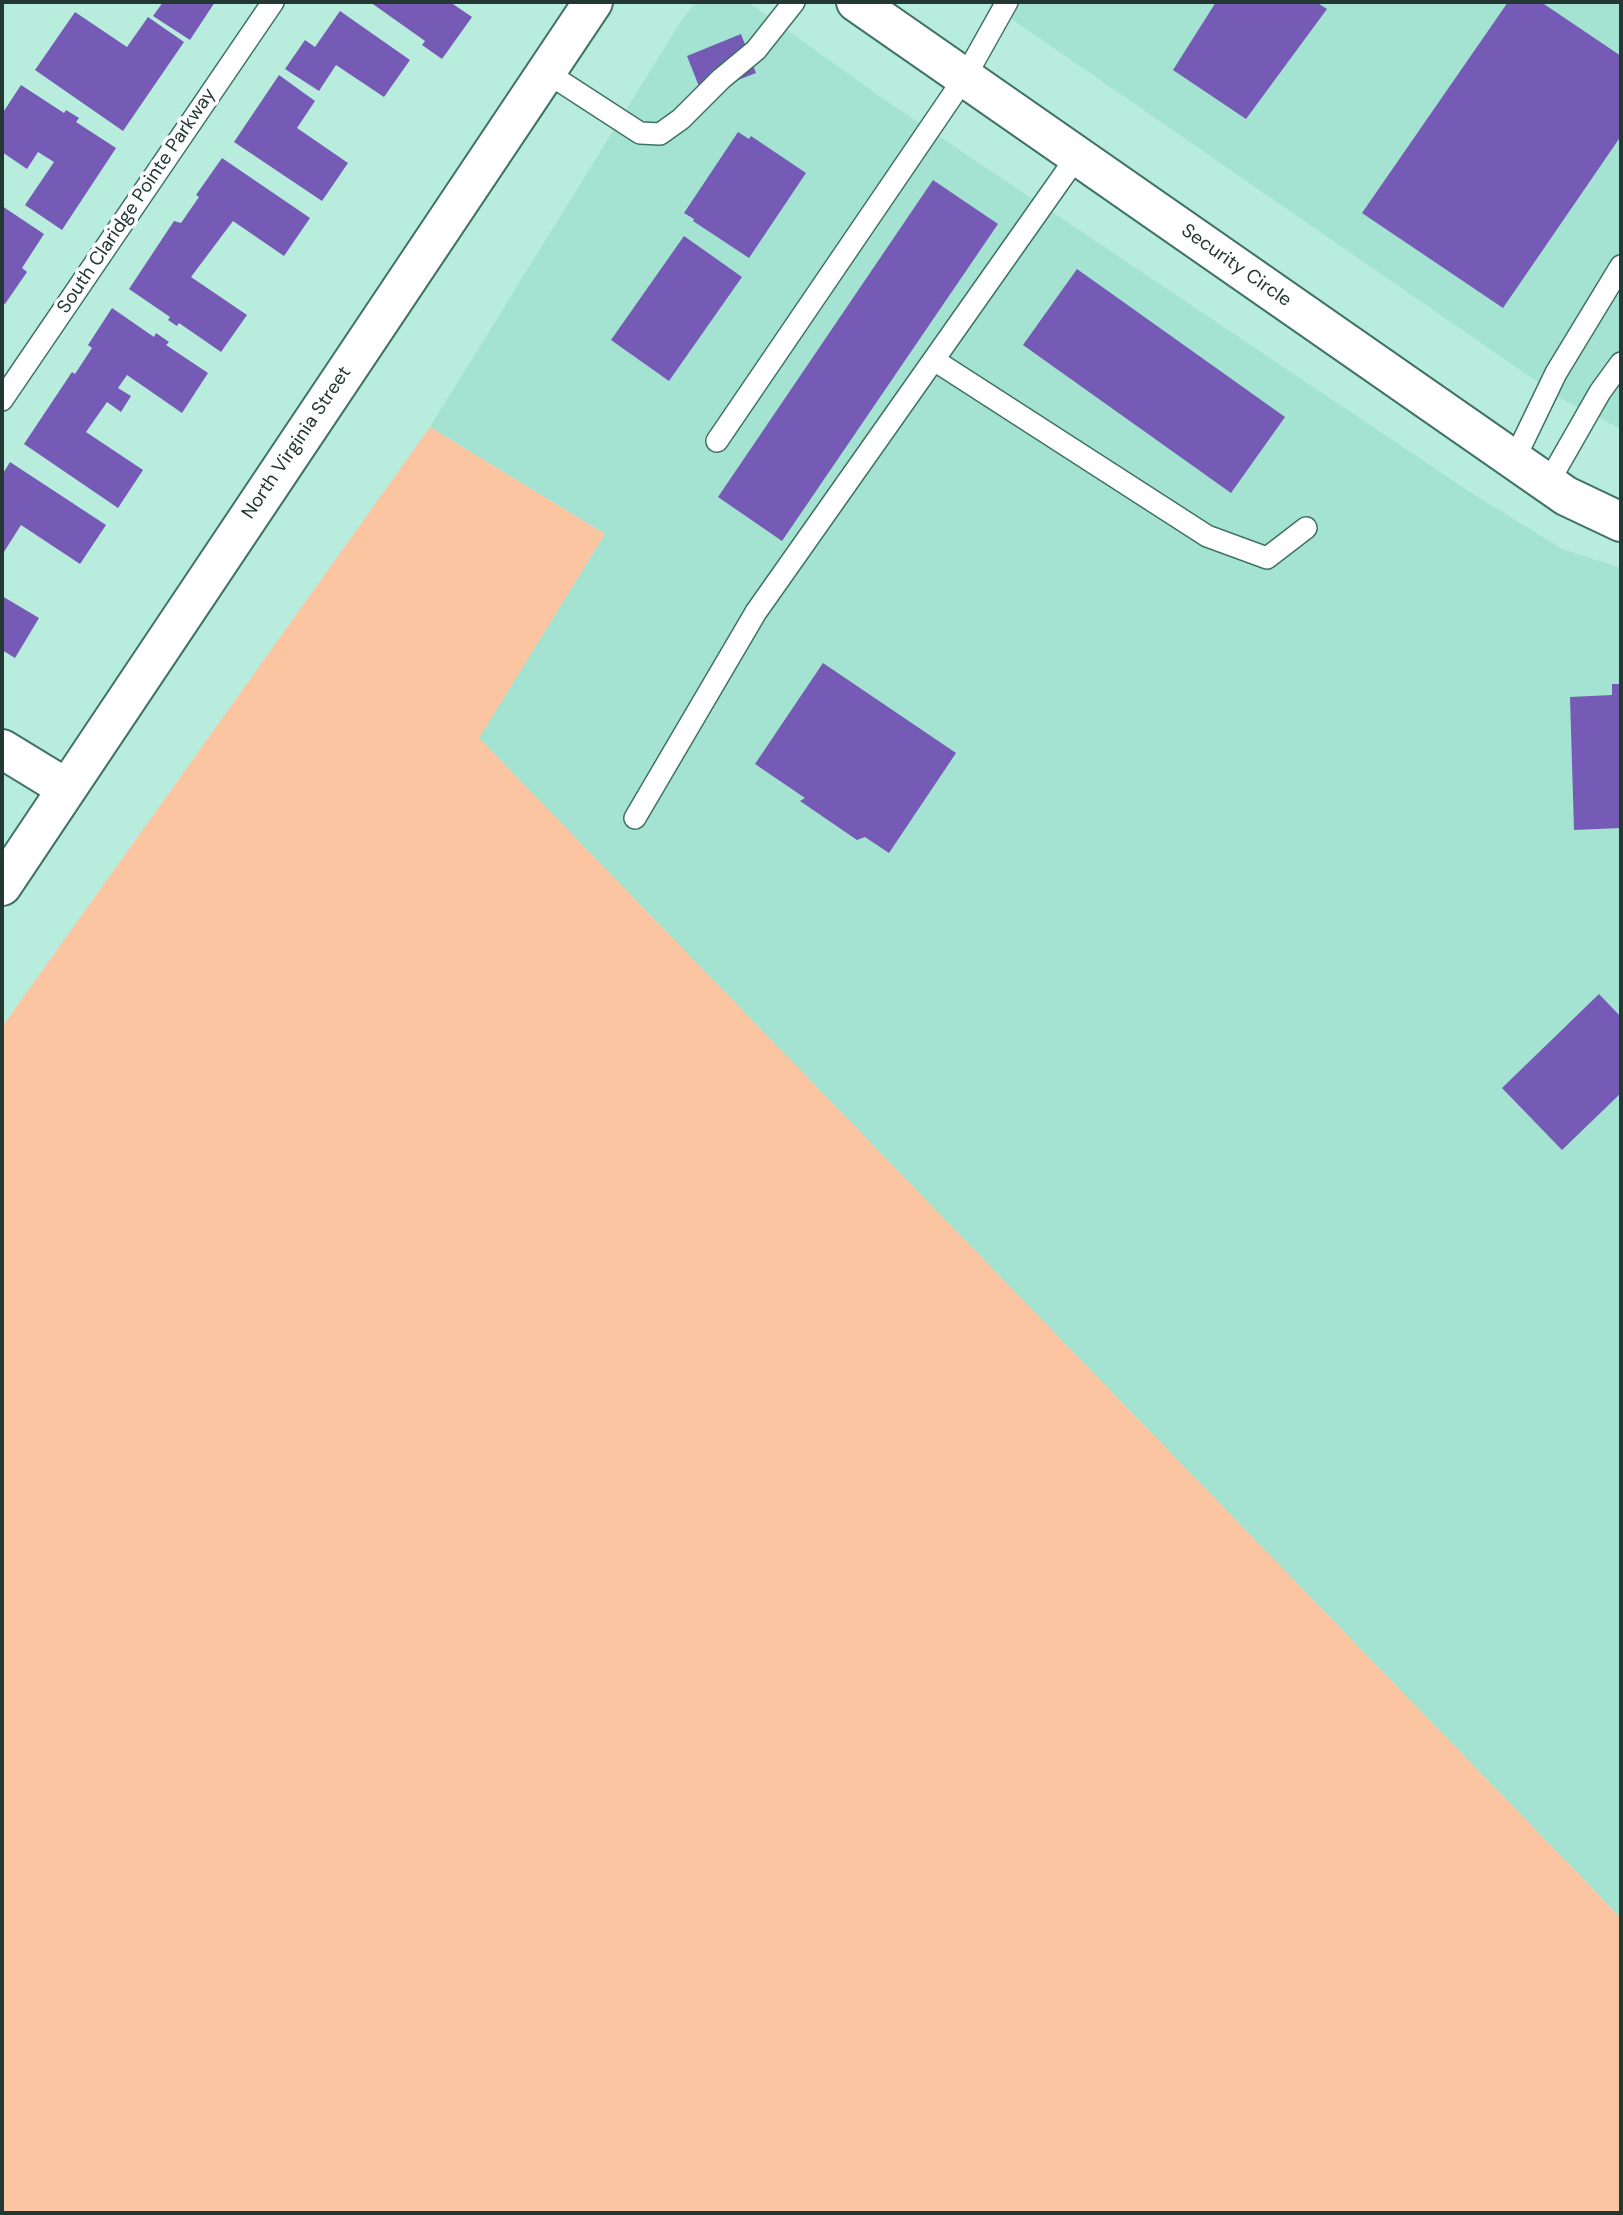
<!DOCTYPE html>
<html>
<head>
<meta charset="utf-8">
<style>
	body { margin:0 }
	#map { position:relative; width:1623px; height:2215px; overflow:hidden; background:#b8eddd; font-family:"DM Sans",sans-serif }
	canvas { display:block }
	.frame { position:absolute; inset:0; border:4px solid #233833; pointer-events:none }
</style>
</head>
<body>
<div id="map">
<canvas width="1623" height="2215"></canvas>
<div class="frame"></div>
</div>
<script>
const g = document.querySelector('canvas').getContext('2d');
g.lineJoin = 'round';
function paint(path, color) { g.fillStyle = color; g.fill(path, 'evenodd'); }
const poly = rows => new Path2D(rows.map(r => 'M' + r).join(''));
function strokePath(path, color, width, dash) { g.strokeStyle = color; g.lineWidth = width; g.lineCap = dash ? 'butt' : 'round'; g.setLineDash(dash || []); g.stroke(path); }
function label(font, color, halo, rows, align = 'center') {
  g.font = font + ' "DM Sans",sans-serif'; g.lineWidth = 7; g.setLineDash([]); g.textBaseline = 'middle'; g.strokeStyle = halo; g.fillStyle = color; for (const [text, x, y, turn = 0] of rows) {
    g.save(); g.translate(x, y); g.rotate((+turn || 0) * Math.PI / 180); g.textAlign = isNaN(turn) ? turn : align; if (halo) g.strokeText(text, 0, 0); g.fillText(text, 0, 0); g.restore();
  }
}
const built = poly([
	[696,2,748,2,888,102,1467,490,1562,549,1621,568,1621,1918,478,738,605,534,430,427,681,21],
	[987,2,1621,2,1621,429,1565,401]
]);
const green = poly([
	[430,427,605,534,479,738,1621,1918,1621,2213,2,2213,2,1027]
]);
const building = poly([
	[163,2,215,2,190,40,153,16],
	[370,2,450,2,472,17,442,59,422,45,425,41],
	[1216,2,1316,2,1327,9,1246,119,1173,70],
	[1508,2,1541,2,1621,56,1621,136,1503,308,1362,213],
	[340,11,410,60,384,97,336,65,319,91,285,69,305,40,315,47],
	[75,12,127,47,148,17,184,42,123,131,35,70],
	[741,34,756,73,702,94,687,56],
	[279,75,315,101,297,128,348,163,322,201,234,142],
	[21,85,64,113,66,110,79,118,76,122,116,148,62,230,25,205,54,162,38,152,27,169,2,152,2,114],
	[738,132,749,139,751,136,806,173,749,258,693,221,694,219,684,213],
	[222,158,310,218,284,256,233,221,191,277,247,315,221,352,179,323,177,326,168,320,170,317,129,289,174,221,181,223,199,197,196,195],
	[933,180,998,224,782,541,718,497],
	[2,206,44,234,22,268,27,272,5,304,2,302],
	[684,236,742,277,669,381,611,340],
	[1077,269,1285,417,1231,493,1023,345],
	[112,308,154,337,156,333,169,342,166,345,208,373,182,413,127,375,118,388,131,396,121,412,107,402,86,432,143,470,118,508,24,444,72,372,75,374,92,348,88,345],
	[10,462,106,525,80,564,21,525,2,555,2,475],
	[2,596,39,618,15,658,2,650],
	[823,663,956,753,889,853,865,837,857,840,800,801,805,798,755,764],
	[1612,684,1621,684,1621,828,1574,830,1570,697,1612,695],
	[1599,994,1621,1017,1621,1093,1562,1150,1502,1088]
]);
const service = poly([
	[546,72,640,133,660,134,681,119,721,79,756,50,794,2],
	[934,360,1207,536,1267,558,1306,528],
	[2,400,273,2],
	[717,441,965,77,1007,2],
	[1514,460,1556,373,1621,266],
	[1548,483,1600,392,1621,363],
	[635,818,756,612,1078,155]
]);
const minor = poly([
	[856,2,1566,496,1621,522],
	[2,749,66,788]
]);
const secondary = poly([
	[2,886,593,2]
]);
const streetNames = [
	["South Claridge Pointe Parkway",137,201,-56],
	["Security Circle",1236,266,35],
	["North Virginia Street",297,443,-56]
];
paint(built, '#a4e3d1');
paint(green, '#fbc5a2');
paint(building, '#755bb5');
strokePath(service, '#407265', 24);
strokePath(minor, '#407265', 42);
strokePath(secondary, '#407265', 42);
strokePath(service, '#fff', 21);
strokePath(minor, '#fff', 38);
strokePath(secondary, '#fff', 38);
label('19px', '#233833', '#fff', streetNames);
</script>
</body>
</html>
